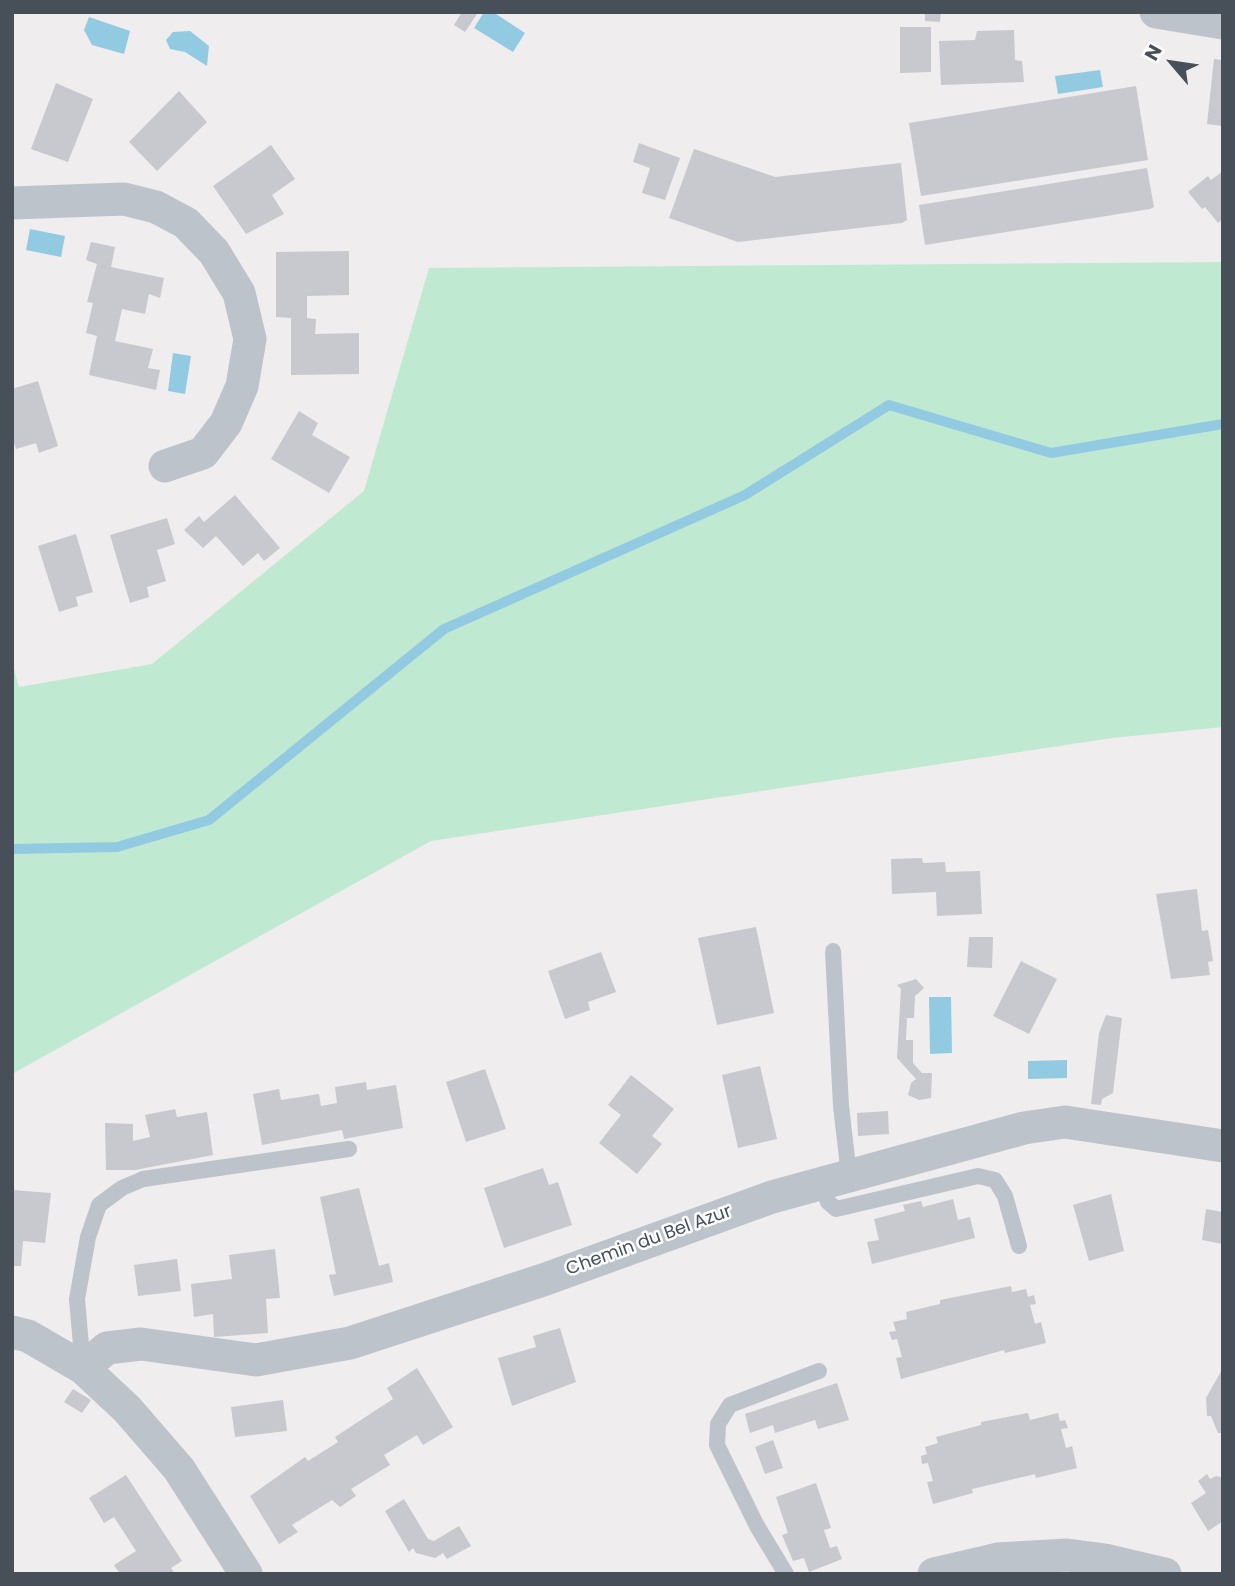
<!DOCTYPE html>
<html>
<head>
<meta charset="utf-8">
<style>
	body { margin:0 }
	#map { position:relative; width:1235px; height:1586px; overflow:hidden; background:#efeded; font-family:Poppins,sans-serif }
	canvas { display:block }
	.frame { position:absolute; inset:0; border:14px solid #474f58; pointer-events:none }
	.north { position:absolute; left:1137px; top:28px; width:70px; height:70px; -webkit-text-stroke:5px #fff; paint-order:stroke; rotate:299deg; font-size:19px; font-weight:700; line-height:28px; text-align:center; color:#474f58 }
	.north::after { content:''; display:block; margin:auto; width:24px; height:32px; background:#474f58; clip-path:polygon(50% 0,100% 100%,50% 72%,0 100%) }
</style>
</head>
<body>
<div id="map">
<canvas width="1235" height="1586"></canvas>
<div class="frame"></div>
<div class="north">N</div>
</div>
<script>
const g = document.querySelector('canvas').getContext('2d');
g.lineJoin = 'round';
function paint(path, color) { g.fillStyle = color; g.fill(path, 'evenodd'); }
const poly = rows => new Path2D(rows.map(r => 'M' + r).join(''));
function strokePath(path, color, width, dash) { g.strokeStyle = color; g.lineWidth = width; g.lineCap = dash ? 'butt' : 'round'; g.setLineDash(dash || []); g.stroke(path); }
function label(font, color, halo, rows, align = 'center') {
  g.font = font + ' Poppins,sans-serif'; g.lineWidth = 5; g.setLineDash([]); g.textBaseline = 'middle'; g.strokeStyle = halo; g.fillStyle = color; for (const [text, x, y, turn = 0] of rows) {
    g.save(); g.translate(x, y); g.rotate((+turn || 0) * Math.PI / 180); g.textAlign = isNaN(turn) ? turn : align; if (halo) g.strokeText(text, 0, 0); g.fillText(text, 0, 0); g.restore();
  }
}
const green = poly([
	[1223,262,1223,727,1112,738,431,841,12,1074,12,662,19,687,152,664,364,491,429,268]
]);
const water = poly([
	[484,12,493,12,525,33,513,52,474,28],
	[89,17,130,31,124,54,92,45,84,30],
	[190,31,209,46,207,66,185,52,170,49,166,40,173,32],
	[1100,70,1103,87,1058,94,1055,76],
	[30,229,65,236,61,257,26,250],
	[173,353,191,356,185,394,168,391],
	[929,997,951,997,952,1053,930,1054],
	[1067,1060,1067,1078,1028,1079,1028,1061]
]);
const stream = poly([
	[12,849,117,847,209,820,444,629,745,495,889,405,1051,453,1223,424]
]);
const building = poly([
	[462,12,477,14,465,32,454,25],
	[925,12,941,12,940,22,925,21],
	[900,27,931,27,931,72,900,73],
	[1014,30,1015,60,1022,61,1024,82,941,85,939,41,975,40,977,31],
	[1214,59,1223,60,1223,126,1207,124],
	[56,83,93,99,68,162,31,149],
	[1136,86,1148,160,921,196,909,123],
	[179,91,207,122,157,171,129,142],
	[639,143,680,158,665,200,642,193,650,168,633,162],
	[271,145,295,179,272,195,284,214,246,234,213,186],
	[694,149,775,177,901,163,907,220,902,223,738,242,669,218],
	[1147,168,1154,207,1150,209,925,245,919,205],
	[1223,171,1223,219,1218,223,1205,207,1202,209,1188,192,1208,176,1211,180],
	[91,242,115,247,111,267,164,278,160,298,149,294,145,314,122,309,115,341,153,349,148,368,160,370,156,390,89,375,97,336,86,333,93,303,87,302,97,264,86,260],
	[349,251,349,295,307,296,307,318,316,319,315,334,359,333,359,374,291,375,291,318,276,317,276,252],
	[38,381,58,446,39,453,36,443,16,449,12,436,12,389],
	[299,411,318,423,312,435,350,457,329,493,271,459],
	[235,495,280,548,264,561,258,553,243,566,216,536,203,548,184,530,199,516,204,522],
	[167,518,175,544,157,550,166,581,147,587,149,597,130,603,110,535],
	[76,534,93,592,76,597,78,606,59,612,38,546],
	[922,858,923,863,945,862,946,872,980,871,982,914,937,916,936,892,892,894,891,859],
	[1197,889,1202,931,1208,930,1213,961,1208,962,1210,975,1171,979,1156,894],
	[756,927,774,1013,717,1025,698,938],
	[969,937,993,937,992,968,967,967],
	[601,952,616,992,588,1002,590,1010,565,1019,548,971],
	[1021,961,1057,979,1029,1034,993,1016],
	[916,979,924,988,915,996,914,1018,907,1018,906,1040,913,1040,913,1063,922,1073,932,1073,931,1098,919,1100,908,1095,911,1083,916,1079,897,1058,901,989,897,985],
	[1106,1015,1122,1018,1113,1093,1102,1099,1101,1105,1091,1104,1099,1033],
	[760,1066,777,1139,738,1148,722,1075],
	[485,1069,506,1129,466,1142,446,1082],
	[631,1075,674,1109,652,1136,662,1144,637,1174,599,1143,621,1115,608,1105],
	[366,1082,367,1090,396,1085,403,1128,344,1139,342,1130,262,1145,253,1094,279,1089,281,1100,319,1094,321,1106,337,1103,335,1087],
	[175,1109,177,1117,207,1112,213,1155,135,1170,106,1170,105,1123,133,1124,133,1141,150,1137,145,1115],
	[888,1111,889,1134,858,1136,857,1113],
	[543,1168,549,1185,558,1182,572,1225,504,1248,484,1188],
	[359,1188,379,1266,389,1263,393,1282,334,1296,329,1275,336,1274,320,1197],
	[12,1190,51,1193,45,1243,23,1241,21,1266,12,1266],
	[1111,1194,1124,1251,1089,1261,1073,1205],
	[953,1199,958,1220,970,1217,975,1238,872,1264,867,1242,879,1240,874,1219,905,1211,903,1205,921,1201,923,1207],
	[1206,1209,1223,1212,1223,1244,1202,1240],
	[275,1249,280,1298,266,1299,268,1333,214,1337,213,1314,194,1317,191,1284,232,1279,229,1255],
	[177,1259,181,1291,138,1296,134,1265],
	[1011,1286,1012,1292,1026,1289,1028,1297,1034,1295,1036,1304,1030,1305,1035,1324,1041,1322,1046,1343,1005,1353,1004,1350,901,1379,896,1358,902,1357,897,1339,892,1340,889,1332,896,1331,893,1322,907,1319,906,1312,940,1304,940,1300],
	[560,1328,576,1382,512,1406,498,1358,536,1347,533,1336],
	[417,1368,453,1427,423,1445,417,1435,384,1455,390,1465,351,1489,356,1496,340,1507,332,1500,292,1525,298,1532,279,1544,250,1496,305,1457,308,1461,338,1442,335,1437,393,1399,387,1388],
	[1223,1368,1223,1433,1218,1433,1211,1416,1207,1416,1206,1398],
	[837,1383,849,1420,818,1429,815,1420,775,1433,773,1425,750,1433,745,1414],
	[73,1389,91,1400,82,1413,64,1402],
	[283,1400,287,1431,235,1437,231,1407],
	[1028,1413,1030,1420,1058,1413,1060,1421,1065,1420,1068,1428,1061,1429,1066,1448,1072,1446,1077,1468,1036,1478,1035,1474,972,1489,973,1493,933,1504,927,1482,933,1481,928,1463,922,1464,921,1456,927,1454,925,1447,938,1443,936,1437,981,1425,981,1422],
	[773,1440,783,1468,765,1474,755,1447],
	[1207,1474,1210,1479,1216,1476,1223,1478,1223,1521,1208,1531,1191,1503,1206,1493,1198,1481],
	[126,1475,182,1561,171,1568,175,1574,120,1574,114,1565,136,1551,114,1517,104,1523,89,1498],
	[816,1483,831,1528,824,1530,830,1548,837,1546,842,1559,809,1572,804,1558,793,1561,782,1535,788,1533,776,1497],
	[404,1499,428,1539,434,1541,459,1526,471,1546,447,1559,443,1553,435,1558,416,1553,413,1548,409,1552,385,1511]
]);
const lane = poly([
	[833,951,841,1106,849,1175],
	[821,1183,828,1202,836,1209,978,1176,995,1180,1005,1196,1019,1246],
	[83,1368,77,1299,88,1237,99,1205,122,1188,143,1179,349,1149],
	[786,1574,757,1526,717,1445,718,1424,730,1405,819,1371]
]);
const street = poly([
	[1156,12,1223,23],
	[12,203,124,199,156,207,186,223,214,252,239,293,250,339,242,386,226,423,203,453,165,466],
	[12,1332,28,1336,83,1368,127,1409,179,1469,246,1574],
	[83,1368,107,1348,141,1344,256,1360,350,1343,543,1280,772,1197,1024,1128,1065,1122,1223,1146],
	[934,1574,998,1559,1067,1555,1105,1560,1165,1574]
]);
const streetNames = [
	["Chemin du Bel Azur",649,1241,-20]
];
paint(green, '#c0e9d2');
paint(water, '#92cbe1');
strokePath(stream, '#92cbe1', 10);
paint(building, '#c7c9cf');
strokePath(lane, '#bdc3cb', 16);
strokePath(street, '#bdc3cb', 33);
label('18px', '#474f58', '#fff', streetNames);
</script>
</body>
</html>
